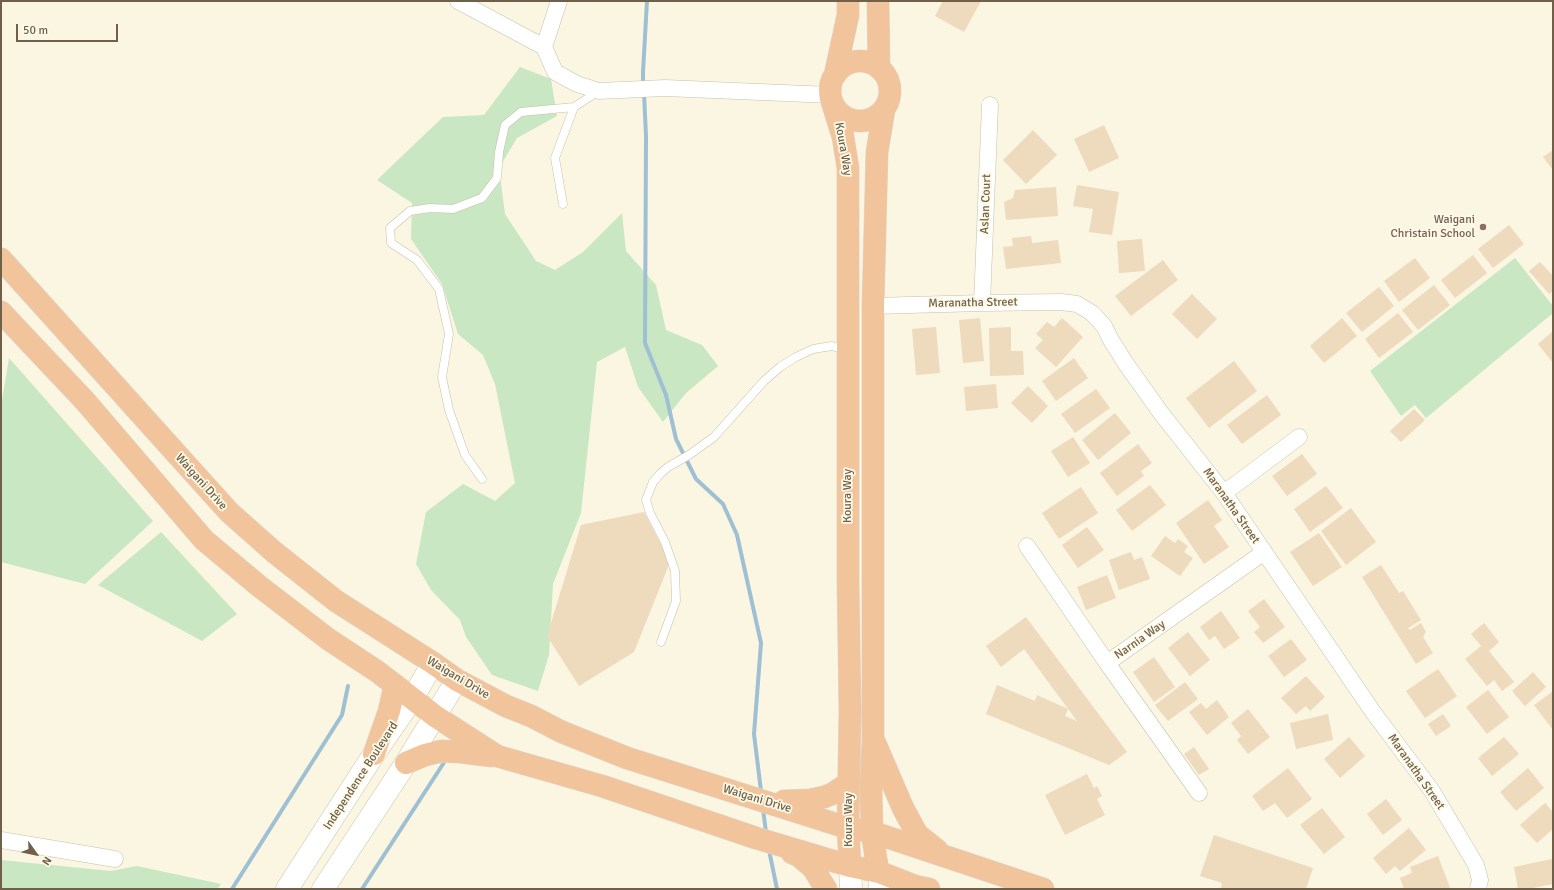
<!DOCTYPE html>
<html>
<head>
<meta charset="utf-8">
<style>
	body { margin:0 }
	#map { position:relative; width:1554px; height:890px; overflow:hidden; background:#faf6e2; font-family:Signika,sans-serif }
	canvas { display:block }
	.frame { position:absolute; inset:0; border:2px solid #70604a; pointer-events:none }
	.north { position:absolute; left:16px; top:834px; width:40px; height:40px; -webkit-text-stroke:3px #fefae8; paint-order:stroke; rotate:123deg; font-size:11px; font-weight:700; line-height:16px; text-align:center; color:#70604a }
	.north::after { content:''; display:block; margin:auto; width:14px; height:18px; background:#70604a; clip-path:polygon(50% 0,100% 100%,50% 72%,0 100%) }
	.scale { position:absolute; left:16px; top:24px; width:102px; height:18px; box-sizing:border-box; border:2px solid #70604a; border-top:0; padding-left:5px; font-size:12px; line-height:14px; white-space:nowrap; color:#70604a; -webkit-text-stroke:3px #fefae8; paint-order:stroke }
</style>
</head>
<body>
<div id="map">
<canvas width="1554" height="890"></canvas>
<div class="frame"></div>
<div class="north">N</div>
<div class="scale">50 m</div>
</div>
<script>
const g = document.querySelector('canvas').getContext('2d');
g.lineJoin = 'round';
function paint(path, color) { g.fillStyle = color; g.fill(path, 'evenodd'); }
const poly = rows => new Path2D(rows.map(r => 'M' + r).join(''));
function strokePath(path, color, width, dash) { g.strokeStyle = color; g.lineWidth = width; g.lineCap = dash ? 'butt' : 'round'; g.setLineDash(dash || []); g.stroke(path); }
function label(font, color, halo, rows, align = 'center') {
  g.font = font + ' Signika,sans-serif'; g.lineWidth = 3.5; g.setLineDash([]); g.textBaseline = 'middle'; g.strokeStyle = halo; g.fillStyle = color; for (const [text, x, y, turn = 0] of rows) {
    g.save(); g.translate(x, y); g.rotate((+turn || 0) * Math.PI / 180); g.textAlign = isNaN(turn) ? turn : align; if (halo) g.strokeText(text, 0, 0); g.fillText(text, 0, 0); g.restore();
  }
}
const green = poly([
	[520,67,551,79,557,116,517,138,499,168,505,214,536,261,555,270,583,252,622,213,626,251,656,285,666,330,702,345,718,366,686,393,663,422,638,387,625,347,597,362,581,513,553,584,549,655,538,691,492,675,466,637,460,620,431,590,416,564,426,512,463,484,495,501,515,483,495,384,483,355,458,334,442,284,411,239,412,203,377,180,443,117,484,115],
	[1515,258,1553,306,1553,313,1426,418,1415,405,1401,416,1370,371],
	[9,358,153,521,85,584,1,562,1,406],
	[161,532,237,614,202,641,98,585],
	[1,860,111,871,137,866,221,884,217,889,1,889]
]);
const stream = poly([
	[643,86,643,72,647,1],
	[644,93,646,136,645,343,666,395,676,439,696,479,723,504,737,535,761,643,754,734,761,791],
	[763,809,766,832],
	[769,850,777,889],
	[232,889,342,715,348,686],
	[362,889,445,761]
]);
const building = poly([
	[943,1,981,1,964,32,935,16],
	[1104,125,1119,158,1089,172,1074,139],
	[1033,130,1057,155,1026,184,1003,160],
	[1553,150,1553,170,1543,157],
	[1077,185,1119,192,1112,235,1089,232,1093,209,1073,206],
	[1056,187,1058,216,1006,220,1004,202,1013,198,1015,190],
	[1509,225,1524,244,1493,268,1478,249],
	[1031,236,1032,243,1058,240,1061,263,1006,269,1003,247,1013,246,1012,238],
	[1142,239,1145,271,1119,273,1117,241],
	[1473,255,1487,273,1455,298,1441,280],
	[1415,258,1430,278,1399,302,1384,281],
	[1163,260,1178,280,1131,316,1115,296],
	[1540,262,1553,276,1553,291,1549,294,1529,271],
	[1434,285,1450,305,1418,330,1402,310],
	[1379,287,1394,306,1362,332,1346,313],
	[1192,294,1217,319,1197,339,1172,314],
	[1398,313,1413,332,1379,358,1365,339],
	[980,318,984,361,963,363,959,320],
	[1062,318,1083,337,1056,367,1035,348,1043,340,1036,334,1047,322,1054,327],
	[1342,318,1357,336,1324,363,1310,346],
	[936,327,940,373,916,375,912,329],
	[1011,327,1011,351,1023,351,1024,375,990,376,989,328],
	[1553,331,1553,363,1538,344],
	[1074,358,1088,378,1056,401,1042,381],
	[1234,361,1257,391,1209,428,1186,398],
	[996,384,998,408,966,411,964,387],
	[1028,386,1048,406,1032,423,1011,403],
	[1096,389,1110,408,1075,433,1061,414],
	[1267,395,1281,415,1242,444,1227,425],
	[1414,409,1425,420,1401,442,1390,431],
	[1115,413,1131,433,1098,460,1082,440],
	[1073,437,1090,463,1068,477,1051,451],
	[1138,444,1152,463,1141,471,1144,476,1117,496,1100,473],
	[1302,454,1317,474,1287,496,1272,476],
	[1150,485,1166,505,1132,531,1116,510],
	[1326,486,1343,508,1310,532,1294,509],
	[1081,487,1098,513,1059,539,1042,513],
	[1208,500,1222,520,1214,526,1229,547,1204,564,1176,523],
	[1351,508,1376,542,1346,565,1321,531],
	[644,512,670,562,634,652,579,686,547,636,581,525],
	[1087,527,1104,550,1078,568,1062,545],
	[1319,533,1342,567,1313,586,1290,552],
	[1165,536,1175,543,1178,539,1188,546,1184,552,1193,558,1180,576,1151,556],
	[1131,552,1134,560,1142,557,1150,579,1119,590,1109,560],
	[1381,565,1399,593,1403,591,1421,620,1408,628,1410,630,1421,623,1426,632,1423,637,1433,653,1416,664,1362,577],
	[1107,575,1116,598,1086,610,1077,587],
	[1264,599,1285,627,1263,643,1254,632,1260,627,1248,611],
	[1221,611,1240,638,1224,649,1215,636,1209,640,1200,627],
	[1026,617,1127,752,1109,765,986,714,997,685,1035,701,1037,695,1068,709,1065,716,1077,721,1024,649,1001,667,986,646],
	[1484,623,1499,642,1489,651,1514,682,1502,691,1494,680,1487,686,1465,659,1481,646,1471,634],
	[1188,632,1210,660,1190,676,1168,648],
	[1291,639,1307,660,1284,677,1268,656],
	[1154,657,1175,687,1154,702,1133,672],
	[1438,669,1457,696,1425,718,1406,691],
	[1533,672,1546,687,1525,706,1512,691],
	[1306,676,1325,697,1310,711,1306,706,1296,714,1281,698],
	[1185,682,1198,699,1168,721,1155,705],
	[1488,690,1509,717,1487,734,1466,707],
	[1552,692,1553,694,1553,730,1534,705],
	[1217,700,1229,717,1207,735,1189,712,1201,703,1206,709],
	[1248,709,1270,737,1248,754,1237,740,1241,736,1231,723],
	[1328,714,1333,740,1296,749,1290,723],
	[1443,714,1451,726,1436,736,1428,724],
	[1349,737,1365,756,1340,778,1324,759],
	[1504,737,1519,754,1492,776,1478,758],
	[1194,747,1209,769,1199,775,1184,754],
	[1288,768,1312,799,1287,818,1275,803,1263,811,1252,796],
	[1528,768,1544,788,1516,811,1500,792],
	[1087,774,1094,788,1097,786,1102,796,1097,799,1105,815,1065,835,1045,795],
	[1386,799,1402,820,1383,835,1367,814],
	[1545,803,1553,812,1553,829,1537,843,1520,825],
	[1322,808,1345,837,1324,854,1300,825],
	[1409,828,1426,850,1400,871,1395,866,1386,874,1373,858],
	[1214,835,1313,868,1306,889,1225,889,1221,888,1222,883,1200,876],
	[1438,856,1450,888,1404,889,1400,878,1412,873,1410,867],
	[1552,859,1553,884,1529,889,1518,889,1514,867]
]);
const lane = poly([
	[563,204,555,158,574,107,599,91],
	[482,479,465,455,449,410,442,377,449,334,439,289,417,260,391,243,390,228,410,211,430,208,453,209,482,198,497,178,499,152,505,125,521,112,574,107],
	[661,642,676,601,675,571,665,542,650,513,646,500,653,482,660,474,668,467,689,455,714,437,764,381,780,367,796,357,813,349,832,346,846,350]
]);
const street = poly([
	[458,1,544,47,555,72,577,84,599,91,665,88,831,95],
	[544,47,559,1],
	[982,303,990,105],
	[873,306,982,303,1061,302,1077,304,1092,313,1104,326,1111,340,1126,364,1161,413,1224,493,1373,712,1432,791,1476,865,1480,880,1478,889],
	[1224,493,1299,437],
	[1027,546,1107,663],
	[1199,793,1107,663,1263,553],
	[1,840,115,859]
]);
const secondary = poly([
	[850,866,851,889],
	[879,872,880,889],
	[287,889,374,754,412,699,433,663],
	[323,889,406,763,457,680]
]);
const highway = poly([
	[878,1,879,68],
	'830 91a30 30 0 1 1 60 0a30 30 0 1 1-60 0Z',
	[835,75,848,15,848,1],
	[833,105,843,137,848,168,848,581,850,711,848,828,850,866],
	[1,259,229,512,274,552,336,601,433,663,457,680,506,706,531,716,562,732,627,758,848,828,872,832,1043,889],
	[1,312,85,401,204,540,259,586,328,639,378,672,435,716,497,756,602,786,756,838,850,866,879,872,915,886,929,889],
	[875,743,903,808,917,834,937,850],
	[374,754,389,711,395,685],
	[406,763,425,755,442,751,460,752,492,756],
	[784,801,810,800,824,797,832,794,849,783],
	[792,853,799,856,813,868,826,889],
	[879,872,877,865,872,832,871,787,873,740,873,306,877,152,884,110]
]);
const markers = [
	[1483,227,4,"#8d6e63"]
];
const streetNames = [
	["Koura Way",843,149,80],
	["Aslan Court",986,204,-88],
	["Maranatha Street",973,303,-1],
	["Waigani Drive",201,482,48],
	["Koura Way",848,496,-90],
	["Maranatha Street",1231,506,55],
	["Narnia Way",1140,640,-35],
	["Waigani Drive",458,678,31],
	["Maranatha Street",1416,772,55],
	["Independence Boulevard",361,776,-57],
	["Waigani Drive",757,799,17],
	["Koura Way",849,820,-90]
];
const educationNames = [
	["Waigani",1475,220],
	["Christain School",1475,234]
];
paint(green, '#c9e7c2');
strokePath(stream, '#9fc0d3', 4);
paint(building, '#eedabc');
strokePath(lane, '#cabfaa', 9);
strokePath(street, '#cabfaa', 17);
strokePath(secondary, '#cec1a8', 23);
strokePath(highway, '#ddd9d4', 23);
strokePath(lane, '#fff', 8);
strokePath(street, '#fff', 16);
strokePath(secondary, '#fff', 22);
strokePath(highway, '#f1c49c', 22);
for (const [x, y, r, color] of markers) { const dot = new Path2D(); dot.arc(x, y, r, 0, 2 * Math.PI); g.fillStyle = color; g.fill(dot); strokePath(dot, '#fefae8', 1.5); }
label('12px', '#70604a', '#fefae8', streetNames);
label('12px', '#785e54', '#fefae8', educationNames, 'right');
</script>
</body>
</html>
